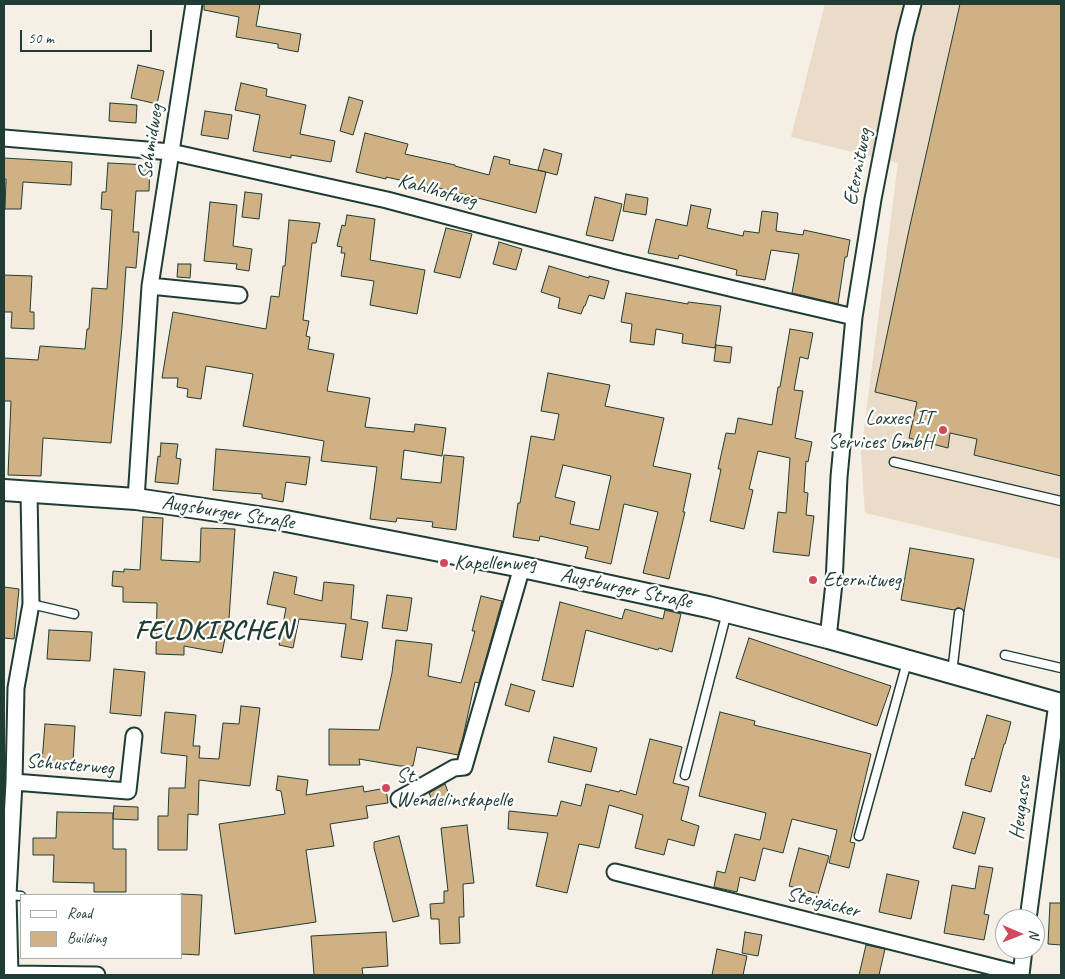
<!DOCTYPE html>
<html>
<head>
<meta charset="utf-8">
<style>
	body { margin:0 }
	#map { position:relative; width:1065px; height:979px; overflow:hidden; background:#f5efe6; font-family:Caveat,sans-serif }
	canvas { display:block }
	.frame { position:absolute; inset:0; border:5px solid #1f3d34; pointer-events:none }
	.legend { position:absolute; left:20px; top:894px; width:162px; height:65px; box-sizing:border-box; background:#fff; border:1px solid #a5b1ae; margin:0; padding:6px 9px; list-style:none; font-size:15px; color:#1f3d34 }
	.legend li { display:flex; align-items:center; gap:10px; height:25px }
	.legend b { width:25px; border:1px solid #a5b1ae }
	.north { position:absolute; left:995px; top:909px; width:50px; height:50px; box-sizing:border-box; background:#fff; border:1px solid #a5b1ae; border-radius:50%; rotate:91deg; font-size:14px; font-weight:700; line-height:20px; text-align:center; color:#1f3d34 }
	.north::after { content:''; display:block; margin:auto; width:18px; height:22px; background:#d1495b; clip-path:polygon(50% 0,100% 100%,50% 72%,0 100%) }
	.scale { position:absolute; left:20px; top:30px; width:132px; height:22px; box-sizing:border-box; border:2px solid #1f3d34; border-top:0; padding-left:6px; font-size:15px; line-height:18px; white-space:nowrap; color:#1f3d34; -webkit-text-stroke:4px #fff; paint-order:stroke }
</style>
</head>
<body>
<div id="map">
<canvas width="1065" height="979"></canvas>
<div class="frame"></div>
<ul class="legend">
<li><b style="height:6px;background:#fff"></b>Road</li>
<li><b style="height:14px;background:#cfb183"></b>Building</li>
</ul>
<div class="north">N</div>
<div class="scale">50 m</div>
</div>
<script>
const g = document.querySelector('canvas').getContext('2d');
g.lineJoin = 'round';
function paint(path, color) { g.fillStyle = color; g.fill(path, 'evenodd'); }
const poly = rows => new Path2D(rows.map(r => 'M' + r).join(''));
function strokePath(path, color, width, dash) { g.strokeStyle = color; g.lineWidth = width; g.lineCap = dash ? 'butt' : 'round'; g.setLineDash(dash || []); g.stroke(path); }
function label(font, color, halo, rows, align = 'center') {
  g.font = font + ' Caveat,sans-serif'; g.lineWidth = 4.5; g.setLineDash([]); g.textBaseline = 'middle'; g.strokeStyle = halo; g.fillStyle = color; for (const [text, x, y, turn = 0] of rows) {
    g.save(); g.translate(x, y); g.rotate((+turn || 0) * Math.PI / 180); g.textAlign = isNaN(turn) ? turn : align; if (halo) g.strokeText(text, 0, 0); g.fillText(text, 0, 0); g.restore();
  }
}
const built = poly([
	[825,4,1061,4,1061,559,865,513,861,453,898,163,791,137]
]);
const building = poly([
	[204,4,260,4,256,26,301,34,298,52,278,48,278,44,236,37,239,17,204,10,204,4],
	[960,4,1061,4,1061,476,974,455,977,439,950,433,948,448,909,438,917,402,875,392,909,230,960,4],
	[138,65,164,71,157,104,131,98,138,65],
	[241,83,267,89,266,96,306,105,300,134,335,141,331,162,291,155,291,158,253,151,260,115,235,110,241,83],
	[349,97,363,101,353,135,340,131,349,97],
	[110,103,137,105,136,123,109,121,110,103],
	[205,111,232,115,228,139,201,135,205,111],
	[365,133,408,144,405,154,455,165,455,166,489,175,494,156,510,160,509,164,546,172,536,213,447,190,386,177,386,179,356,172,365,133],
	[544,149,562,154,557,175,538,170,544,149],
	[4,158,72,162,71,185,23,182,21,209,5,209,6,179,4,179,4,158],
	[108,163,150,165,149,191,136,191,133,232,139,232,136,268,126,267,122,327,111,443,43,438,41,476,8,475,11,401,4,401,4,358,38,360,40,346,85,349,87,329,89,329,92,288,107,289,112,210,101,209,102,192,106,192,108,163],
	[245,192,262,194,259,219,242,217,245,192],
	[626,194,648,198,646,215,623,211,626,194],
	[595,197,622,204,613,241,586,235,595,197],
	[210,202,237,205,233,246,252,249,249,271,236,269,237,264,204,261,210,202],
	[691,205,711,209,707,228,743,236,744,231,759,233,762,211,778,213,776,231,803,235,804,230,850,240,847,257,845,257,838,304,792,293,799,254,771,250,765,280,736,275,737,270,679,255,678,259,648,253,656,219,687,226,691,205],
	[347,215,375,219,370,260,425,270,417,314,370,305,374,281,341,276,345,253,341,253,342,247,337,246,342,225,345,226,347,215],
	[289,220,320,223,316,243,312,243,303,320,309,321,306,336,310,337,308,349,334,354,327,391,370,398,365,427,414,432,415,424,446,428,442,456,404,450,401,479,441,483,444,455,464,457,456,530,432,527,433,522,397,518,396,522,370,519,377,467,321,461,324,441,243,426,253,374,206,366,201,399,187,397,188,389,177,387,178,378,162,378,173,312,266,329,271,296,279,297,283,266,285,266,289,220],
	[446,228,472,234,460,278,434,272,446,228],
	[499,242,522,249,516,270,493,264,499,242],
	[178,264,191,264,190,278,177,277,178,264],
	[549,266,589,278,589,276,609,281,604,299,589,295,585,306,584,306,581,314,558,308,560,298,541,292,549,266],
	[4,275,32,276,30,312,34,312,34,329,11,328,12,312,4,312,4,275],
	[626,293,688,304,688,302,721,306,715,348,682,343,683,334,656,329,654,345,630,342,632,324,621,322,626,293],
	[790,329,813,333,808,359,800,357,794,390,803,391,795,438,812,442,808,462,806,461,804,492,808,493,806,515,814,516,809,556,773,552,778,512,786,513,790,458,758,451,749,489,753,490,744,529,710,521,721,469,718,469,726,433,735,434,738,418,772,425,778,387,780,387,790,329],
	[716,345,732,347,730,363,714,361,716,345],
	[548,373,610,385,605,406,664,418,653,466,691,474,683,512,685,512,669,579,643,573,658,512,624,504,611,564,585,558,588,547,540,536,539,541,513,537,518,503,520,503,531,436,554,440,559,414,541,411,548,373],
	[563,465,611,476,599,530,570,524,575,502,555,497,563,465],
	[161,443,178,444,176,458,181,459,178,484,155,482,158,456,160,457,161,443],
	[216,449,310,457,306,485,286,482,283,502,262,498,262,494,213,490,216,449],
	[143,517,163,518,161,560,200,562,201,528,235,529,229,619,222,653,184,646,184,655,156,654,157,603,123,602,123,587,112,586,113,571,124,572,124,569,140,570,143,517],
	[910,548,974,559,964,612,960,608,957,608,954,610,901,600,910,548],
	[274,572,297,577,294,594,322,601,324,582,354,585,351,619,368,622,362,660,341,657,346,624,299,619,293,648,279,645,286,608,267,604,274,572],
	[4,587,19,589,14,639,4,638,4,587],
	[387,595,412,598,407,631,382,628,387,595],
	[481,596,502,601,479,683,475,682,463,737,458,755,417,747,413,766,400,766,359,759,360,765,329,765,329,729,379,730,392,673,396,640,432,644,428,676,461,683,475,631,472,631,481,596],
	[560,602,622,619,625,609,663,619,665,610,681,614,672,652,659,648,658,650,586,630,573,687,542,680,560,602],
	[49,630,92,632,90,661,47,659,49,630],
	[749,638,891,686,877,726,736,678,749,638],
	[114,669,145,672,141,716,110,713,114,669],
	[511,684,535,691,529,712,505,705,511,684],
	[241,706,260,708,250,786,199,780,198,815,188,814,187,850,158,850,158,816,168,816,169,788,185,788,187,756,161,753,165,712,196,715,193,746,200,746,199,758,219,759,223,723,239,724,241,706],
	[720,712,755,721,754,725,871,754,850,842,855,843,849,868,829,863,837,830,792,819,783,853,763,848,755,881,740,877,737,892,714,887,717,871,725,873,735,834,760,840,766,813,699,796,720,712],
	[987,715,1011,722,1005,744,1004,744,991,792,965,785,972,758,974,759,987,715],
	[45,724,75,726,73,763,42,762,45,724],
	[554,737,597,748,591,772,548,762,554,737],
	[650,739,682,747,673,783,689,787,681,820,699,826,694,846,668,839,664,855,635,848,643,815,609,805,599,848,579,844,567,893,536,886,548,833,508,829,509,811,557,816,561,801,581,806,586,784,619,792,620,790,636,795,650,739],
	[278,776,308,780,306,795,363,786,364,792,386,788,388,803,366,806,368,818,330,824,334,846,306,850,316,922,235,934,219,824,285,814,281,791,276,790,278,776],
	[445,784,451,800,435,807,429,793,445,784],
	[114,806,138,807,138,820,113,819,114,806],
	[57,812,113,813,113,849,126,849,126,892,94,892,94,883,53,882,54,855,33,855,33,838,56,838,57,812],
	[963,812,985,818,975,854,953,848,963,812],
	[467,825,474,883,463,884,464,917,459,917,460,943,440,944,439,919,431,919,430,904,444,903,444,891,448,891,441,828,467,825],
	[399,836,419,916,393,922,374,848,374,842,399,836],
	[799,848,829,856,818,894,789,886,799,848],
	[979,866,993,868,984,914,989,915,984,940,944,933,952,885,975,889,979,866],
	[887,874,919,881,911,919,879,912,887,874],
	[181,894,202,895,199,955,181,954,181,894],
	[1050,903,1061,903,1061,945,1048,944,1050,903],
	[386,932,388,966,362,968,363,975,314,975,311,936,386,932],
	[745,932,762,935,758,956,742,953,745,932],
	[866,945,885,949,879,975,859,975,866,945],
	[717,949,747,956,743,975,712,975,717,949]
]);
const service = poly([
	[894,462,1061,501],
	[31,604,74,614],
	[1005,655,1061,668],
	[952,673,959,613],
	[685,775,727,612],
	[859,836,907,662],
	[8,895,21,896]
]);
const minor = poly([
	[4,138,171,152,387,200,621,262,738,290,854,317],
	[150,286,239,295],
	[136,499,150,286,194,4],
	[828,638,834,583,839,477,854,317,873,199,905,35,913,4],
	[14,782,128,791,134,736],
	[399,799,454,768,464,767,522,567],
	[615,872,1021,974],
	[1028,919,1057,703],
	[10,974,97,975],
	[10,975,8,895,14,782,16,688,31,604,29,492],
	[1021,975,1024,949]
]);
const secondary = poly([
	[4,490,136,499,286,521,522,567,708,607,828,638,1061,704]
]);
const markers = [
	[943,430,5,"#d1495b"],
	[444,563,5,"#d1495b"],
	[813,580,5,"#d1495b"],
	[386,788,5,"#d1495b"]
];
const streetNames = [
	["Schmidweg",151,142,-81],
	["Eternitweg",858,167,-79],
	["Kahlhofweg",437,191,15],
	["Augsburger Straße",228,513,9],
	["Augsburger Straße",626,589,12],
	["Schusterweg",70,765,5],
	["Heugasse",1021,808,-83],
	["Steigäcker",823,903,14]
];
const poiNames = [
	["Loxxes IT",933,418,"right"],
	["Services GmbH",933,442,"right"],
	["Kapellenweg",454,563],
	["Eternitweg",823,580],
	["St.",396,776],
	["Wendelinskapelle",396,800]
];
const districtNames = [
	["FELDKIRCHEN",214,631]
];
paint(built, '#eadcc8');
paint(building, '#cfb183');
strokePath(building, '#1f3d34', 1);
strokePath(service, '#1f3d34', 11);
strokePath(minor, '#1f3d34', 19);
strokePath(secondary, '#1f3d34', 24);
strokePath(service, '#fff', 8);
strokePath(minor, '#fff', 15);
strokePath(secondary, '#fff', 20);
for (const [x, y, r, color] of markers) { const dot = new Path2D(); dot.arc(x, y, r, 0, 2 * Math.PI); g.fillStyle = color; g.fill(dot); strokePath(dot, '#fff', 2); }
label('21px', '#1f3d34', '#fff', streetNames);
label('21px', '#1f3d34', '#fff', poiNames, 'left');
g.letterSpacing = '1px';
label('bold 26px', '#1f3d34', '#fff', districtNames);
g.letterSpacing = '0px';
</script>
</body>
</html>
